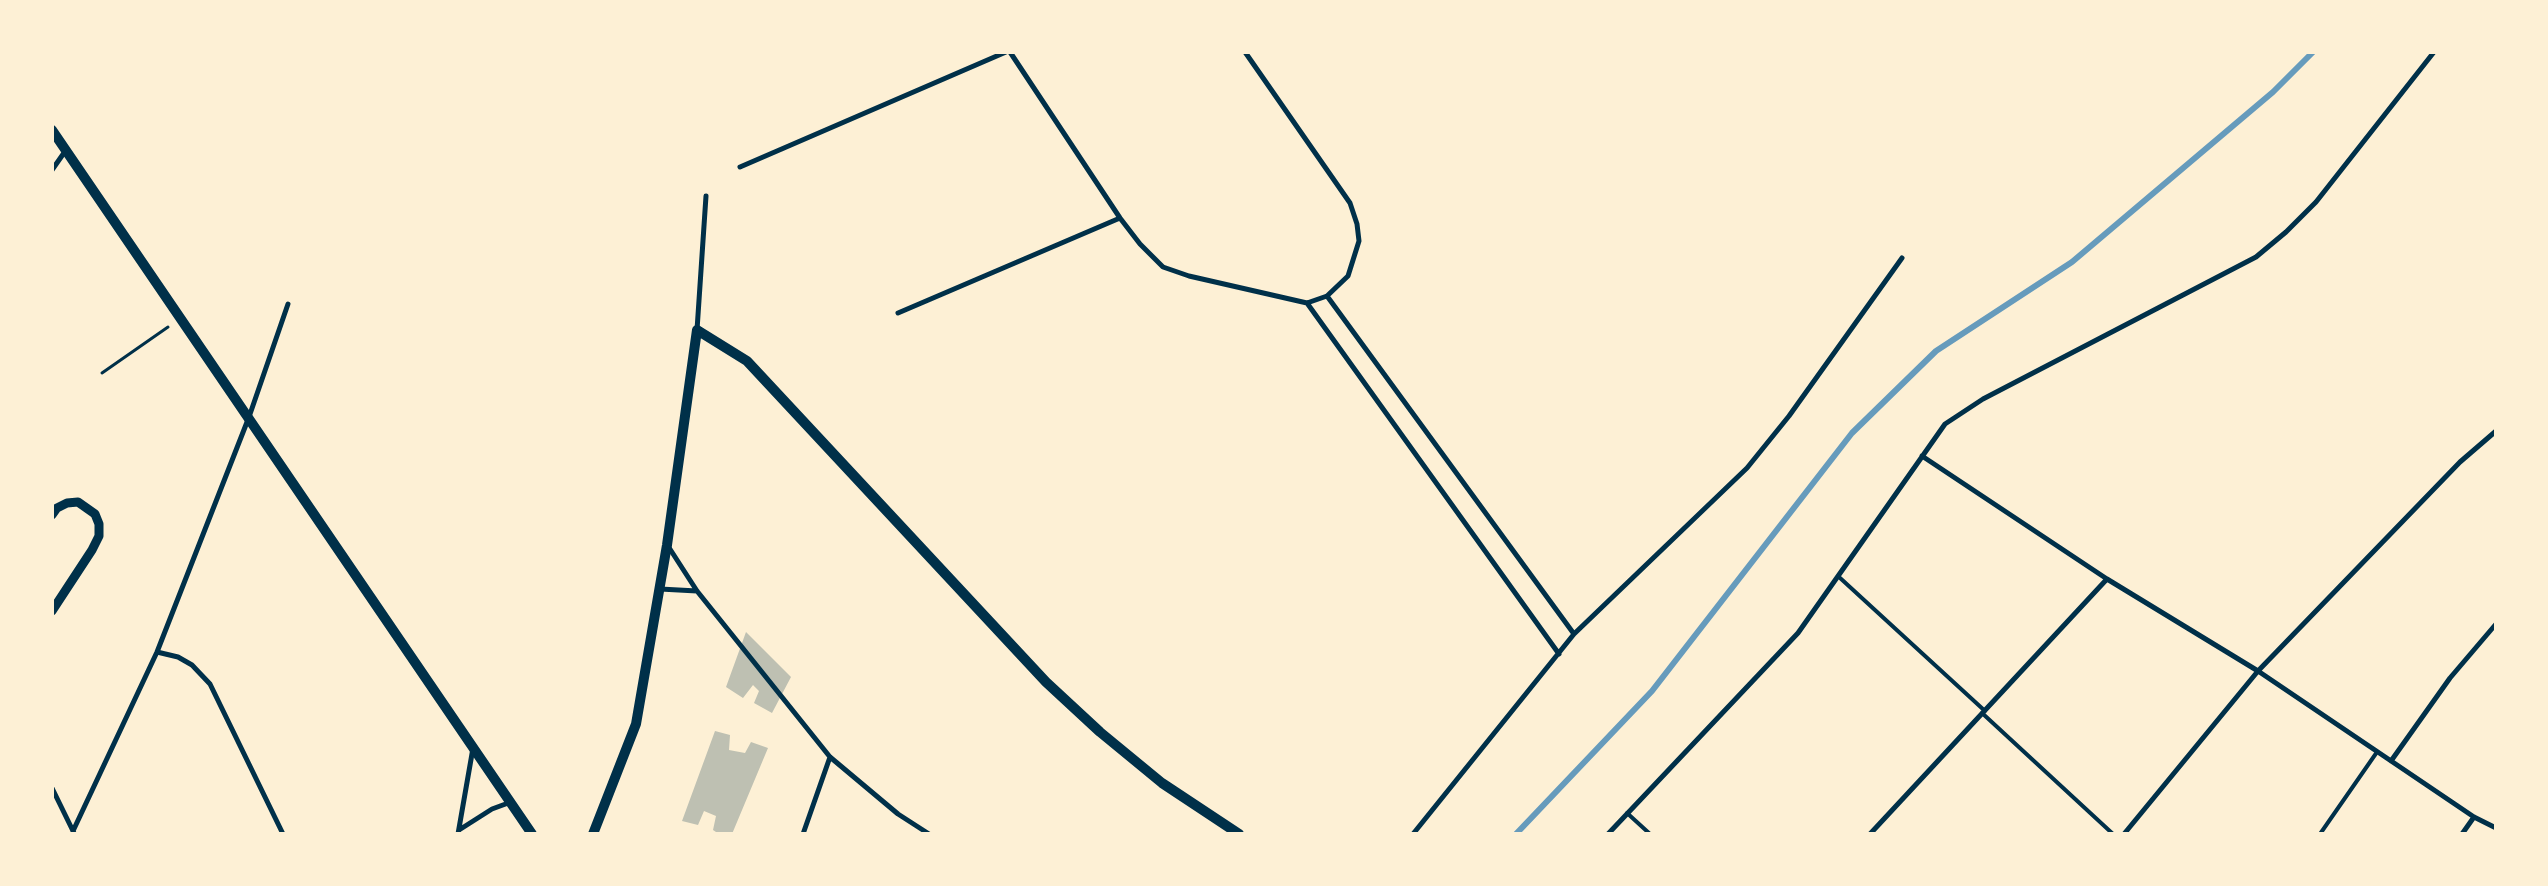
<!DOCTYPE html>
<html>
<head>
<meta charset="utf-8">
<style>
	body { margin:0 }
	#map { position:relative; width:2548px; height:886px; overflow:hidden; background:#fdf0d5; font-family:Figtree,sans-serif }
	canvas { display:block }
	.frame { position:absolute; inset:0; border:54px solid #fdf0d5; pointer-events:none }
</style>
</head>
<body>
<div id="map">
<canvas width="2548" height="886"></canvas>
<div class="frame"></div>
</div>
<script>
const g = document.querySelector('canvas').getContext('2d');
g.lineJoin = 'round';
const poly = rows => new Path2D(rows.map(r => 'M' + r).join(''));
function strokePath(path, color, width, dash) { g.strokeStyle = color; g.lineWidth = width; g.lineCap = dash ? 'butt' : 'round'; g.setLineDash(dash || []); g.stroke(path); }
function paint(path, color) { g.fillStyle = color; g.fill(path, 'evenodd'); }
const stream = poly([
	[1516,834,1652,691,1852,433,1936,351,2072,262,2273,92,2313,52]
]);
const building = poly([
	[746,632,791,677,772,713,754,703,759,691,753,685,743,698,726,687],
	[715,731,730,735,729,750,745,753,751,742,768,748,732,834,719,834,713,830,716,816,704,811,698,825,682,821]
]);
const path = poly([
	[102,373,168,327]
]);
const service = poly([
	[1839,577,1985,711],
	[1982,713,2113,834],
	[1627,813,1650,834],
	[2320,834,2377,752]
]);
const minor = poly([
	[1010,52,1120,218,1140,244,1163,267,1189,276,1307,303,1327,296,1348,276,1359,241,1357,224,1350,203,1245,52],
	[740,167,1006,52],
	[52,170,66,150],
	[1327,296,1574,634],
	[1307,303,1559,654],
	[898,313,1120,218],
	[697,330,706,196],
	[1922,456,2107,579,2258,671,2474,817,2496,828],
	[668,546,697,591,830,757,898,814,929,834],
	[660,589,697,591],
	[157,652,178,657,192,665,210,684,283,834],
	[2391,761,2450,678,2496,624],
	[52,788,74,833],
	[459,830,492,809,511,802],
	[73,831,157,652,249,417,288,304],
	[458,834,473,748],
	[803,834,830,757],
	[1413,834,1574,634,1747,468,1789,416,1902,258],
	[1608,834,1798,633,1945,424,1983,399,2256,257,2286,232,2316,202,2434,52],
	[1870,834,2107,579],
	[2124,834,2258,671,2460,462,2496,431],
	[2462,834,2474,817]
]);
const tertiary = poly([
	[52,515,57,508,67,503,78,502,95,514,99,524,99,536,92,550,52,611]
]);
const secondary = poly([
	[52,130,532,834],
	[593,834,636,724,667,545,697,330,747,361,1046,682,1100,732,1162,783,1239,834]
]);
strokePath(stream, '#669bbc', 6);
paint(building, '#bec0b2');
strokePath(path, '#003049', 3);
strokePath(service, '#003049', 4);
strokePath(minor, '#003049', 5);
strokePath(tertiary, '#003049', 9);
strokePath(secondary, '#003049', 10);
</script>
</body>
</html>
